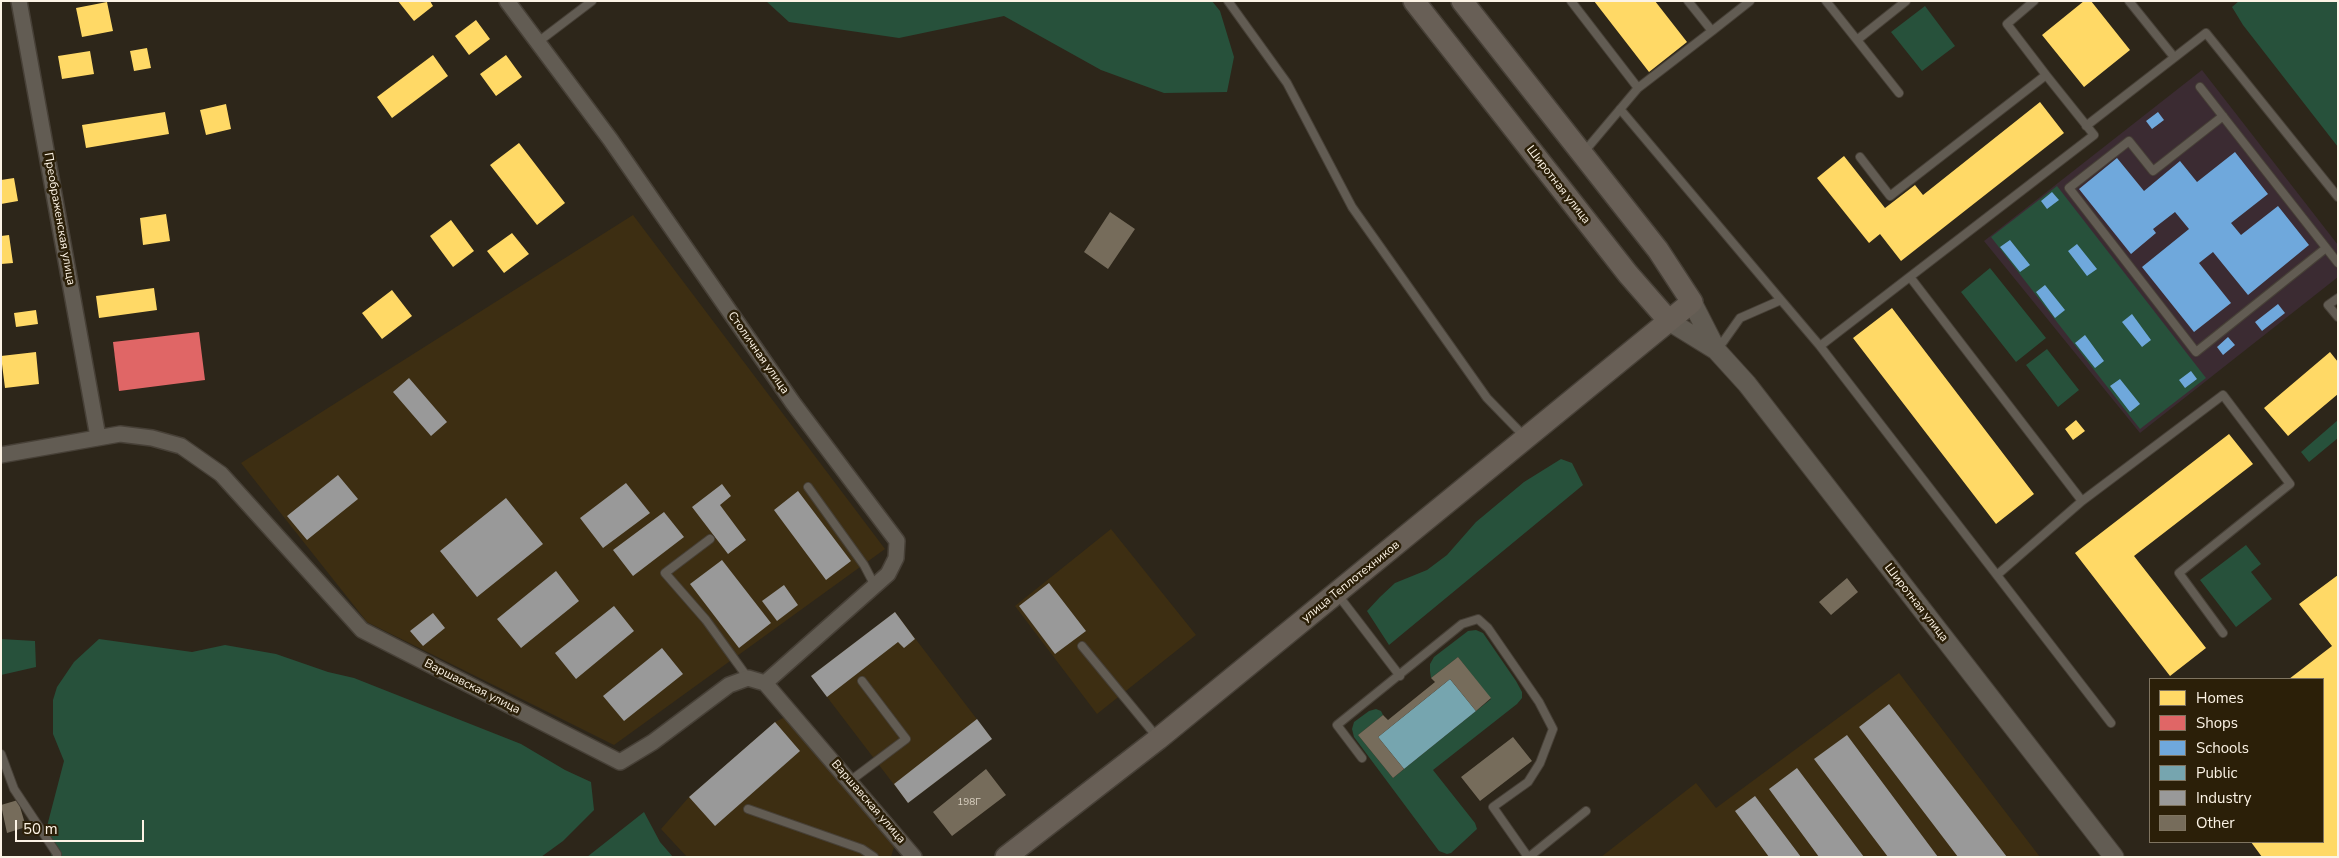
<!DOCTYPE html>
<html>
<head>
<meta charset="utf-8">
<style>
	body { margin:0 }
	#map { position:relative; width:2339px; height:858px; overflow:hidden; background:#2d261a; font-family:"Nunito Sans",sans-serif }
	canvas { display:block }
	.frame { position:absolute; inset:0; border:2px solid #fcf3e5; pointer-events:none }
	.legend { position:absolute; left:2149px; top:678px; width:175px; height:165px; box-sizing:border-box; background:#2b1f08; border:1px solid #7f7460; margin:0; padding:6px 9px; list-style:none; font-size:15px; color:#fcf3e5 }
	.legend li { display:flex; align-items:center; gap:10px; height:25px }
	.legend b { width:25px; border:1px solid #7f7460 }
	.scale { position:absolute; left:15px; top:820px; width:129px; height:22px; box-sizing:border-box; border:2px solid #fcf3e5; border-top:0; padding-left:6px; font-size:15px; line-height:18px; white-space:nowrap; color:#fcf3e5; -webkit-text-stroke:4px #2b1f08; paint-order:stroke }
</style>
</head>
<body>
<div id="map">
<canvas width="2339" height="858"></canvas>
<div class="frame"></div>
<ul class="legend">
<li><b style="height:14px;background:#ffd966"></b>Homes</li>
<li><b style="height:14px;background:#e06666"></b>Shops</li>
<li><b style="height:14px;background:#6fa8dc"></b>Schools</li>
<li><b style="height:14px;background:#76a5af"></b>Public</li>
<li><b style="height:14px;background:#999"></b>Industry</li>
<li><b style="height:14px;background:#766c5b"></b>Other</li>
</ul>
<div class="scale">50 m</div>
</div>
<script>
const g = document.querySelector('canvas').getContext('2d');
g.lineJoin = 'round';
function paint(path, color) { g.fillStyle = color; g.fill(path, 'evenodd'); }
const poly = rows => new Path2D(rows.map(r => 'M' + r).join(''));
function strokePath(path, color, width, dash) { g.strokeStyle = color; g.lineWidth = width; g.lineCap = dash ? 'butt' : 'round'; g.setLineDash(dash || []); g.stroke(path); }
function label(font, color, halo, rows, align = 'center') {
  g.font = font + ' "Nunito Sans",sans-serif'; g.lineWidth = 5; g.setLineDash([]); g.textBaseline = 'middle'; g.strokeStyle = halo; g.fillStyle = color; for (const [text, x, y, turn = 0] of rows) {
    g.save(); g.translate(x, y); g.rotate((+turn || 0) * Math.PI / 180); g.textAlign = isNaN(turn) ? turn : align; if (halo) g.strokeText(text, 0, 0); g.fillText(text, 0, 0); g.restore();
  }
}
const built = poly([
	[633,215,885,549,614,745,367,622,241,463],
	[1111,529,1196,635,1097,714,1015,606],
	[895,612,992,739,908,803,811,676],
	[1899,673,2040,857,1601,857,1696,783,1716,808],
	[787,716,894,847,891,857,687,857,661,829,689,797,775,722]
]);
const education = poly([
	[2202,70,2338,245,2338,277,2140,433,1984,241]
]);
const green = poly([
	[766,1,1212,1,1220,11,1234,57,1227,92,1164,93,1101,70,1004,16,899,38,789,22],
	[2239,1,2338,1,2338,147,2243,25,2232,7],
	[1925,6,1955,46,1922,71,1891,32],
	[2057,186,2206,378,2140,429,1991,237],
	[1990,268,2046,338,2016,362,1961,292],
	[2047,349,2079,390,2058,407,2026,365],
	[2338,420,2338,438,2309,462,2301,452],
	[1561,459,1572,463,1583,485,1389,645,1367,611,1380,597,1395,583,1427,570,1447,555,1476,522,1524,482],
	[2246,545,2261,564,2251,572,2272,599,2236,627,2200,580],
	[1476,630,1483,633,1516,681,1522,692,1522,698,1517,704,1433,770,1475,823,1477,829,1451,853,1447,854,1439,851,1354,737,1352,729,1354,722,1369,711,1376,709,1381,711,1383,715,1358,735,1393,778,1491,699,1458,657,1431,678,1430,671,1430,664,1434,657,1468,631],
	[1,639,35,641,36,667,1,675],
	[99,639,192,652,225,645,276,654,328,672,354,678,521,744,565,770,591,782,594,810,563,841,541,857,52,857,45,834,64,761,53,734,53,700,57,687,74,662],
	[644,812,660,842,673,857,587,857]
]);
const homes = poly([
	[398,1,430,1,433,6,414,21],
	[1594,1,1655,1,1687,42,1649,72],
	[2084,1,2091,1,2130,50,2084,87,2042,35],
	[107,2,113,31,82,37,76,8],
	[476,20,490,39,469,55,455,36],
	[147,48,151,68,134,71,130,51],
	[90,51,94,74,62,79,58,56],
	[433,55,448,76,392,118,377,97],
	[506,55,522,77,496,96,480,74],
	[2040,102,2064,133,1901,261,1880,234,1869,243,1817,178,1844,156,1885,208,1915,185,1923,195],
	[226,104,231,129,206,135,200,110],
	[165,112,169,134,86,148,82,125],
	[519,143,565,203,537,225,490,165],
	[14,178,18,201,1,204,1,180],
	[166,214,170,241,143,245,140,218],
	[451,220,474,251,453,267,430,236],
	[512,233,529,254,504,273,487,251],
	[9,235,13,263,1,264,1,236],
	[154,288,157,310,99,318,96,296],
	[392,290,412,316,382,339,362,313],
	[1892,308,2034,494,1996,524,1853,338],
	[36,310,38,324,16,327,14,313],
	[36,352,39,384,5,388,1,356],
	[2330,352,2338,362,2338,394,2288,436,2264,408],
	[2076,420,2085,431,2073,440,2065,429],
	[2229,434,2253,464,2134,556,2206,648,2170,676,2075,553],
	[2338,575,2338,857,2262,857,2251,842,2323,842,2323,679,2289,679,2332,646,2299,604]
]);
const shops = poly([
	[199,332,205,380,119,391,113,342]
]);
const schools = poly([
	[2158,112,2164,120,2152,129,2146,121],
	[2235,152,2268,194,2231,223,2241,235,2278,206,2309,245,2248,295,2213,252,2199,263,2231,303,2194,332,2142,267,2189,229,2175,212,2153,229,2156,233,2131,254,2079,189,2117,158,2144,191,2180,161,2197,182],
	[2052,192,2059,200,2047,209,2041,201],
	[2010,240,2030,265,2020,272,2000,247],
	[2077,244,2097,269,2087,276,2068,251],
	[2045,285,2065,310,2055,318,2036,292],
	[2278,304,2285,313,2262,331,2255,322],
	[2132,314,2151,340,2142,347,2122,322],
	[2085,335,2104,361,2095,368,2075,343],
	[2228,337,2235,345,2223,355,2217,347],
	[2191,371,2197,379,2185,388,2179,380],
	[2120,379,2140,404,2130,412,2110,386]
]);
const public = poly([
	[1450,679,1476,711,1404,769,1378,737]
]);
const industry = poly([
	[409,378,447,422,431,436,393,392],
	[338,475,358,499,307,540,287,516],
	[626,483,650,513,603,548,580,518],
	[722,484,731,496,720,505,746,540,728,554,692,507],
	[798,491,851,561,826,580,774,510],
	[506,498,543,544,477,597,440,551],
	[664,512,684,537,633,576,613,550],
	[722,560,771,623,739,648,690,584],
	[556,571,579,601,521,648,497,619],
	[1049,583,1086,631,1055,654,1019,606],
	[784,585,798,605,777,621,762,601],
	[614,606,634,631,576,679,555,653],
	[895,612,915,639,904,648,898,642,827,697,811,676],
	[433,613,445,628,423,646,410,631],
	[662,648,683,674,624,721,603,696],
	[1889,704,2007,857,1958,857,1859,727],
	[977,719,992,739,908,803,894,784],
	[775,722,800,751,715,826,689,797],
	[1847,735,1938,857,1888,857,1814,759],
	[1797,768,1864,857,1819,857,1769,789],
	[1755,796,1801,857,1769,857,1735,811]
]);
const building = poly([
	[1110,212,1135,229,1108,269,1084,252],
	[1847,578,1858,592,1831,615,1819,602],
	[1458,657,1491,698,1476,711,1450,679,1378,737,1404,769,1393,778,1358,735,1383,715,1388,720,1435,682,1431,678],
	[1513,737,1532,761,1480,801,1461,777],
	[986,769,1006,795,952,836,933,812],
	[18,800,26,827,7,833,1,805]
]);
const service = poly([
	[1228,1,1287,83,1352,207,1487,398,1525,437],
	[1571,1,1638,88,1584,152],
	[1826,1,1857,40,1906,1],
	[2034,1,2007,24,2046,75],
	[2129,1,2174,57],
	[1712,31,1750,1],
	[1857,40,1899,93],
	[538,42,592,1],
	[2200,87,2338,263],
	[1638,88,1712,31,1688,1],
	[1620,109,1781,300],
	[2223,116,2153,171,2129,141,2069,188,2196,352,2326,248],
	[2086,126,2206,33,2338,197],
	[1910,277,2082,501],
	[2338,298,2328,305,2338,317],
	[1820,346,2111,723],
	[1718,349,1740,318,1781,300,1820,346,2094,135,2046,75,1890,196,1860,157],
	[808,487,864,565,875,586],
	[710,539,665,573,706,620,748,678],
	[1997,575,2082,501,2223,395,2290,484,2179,573,2223,633],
	[1338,595,1400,676],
	[1082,646,1157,737],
	[1,754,14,789,57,854,57,857],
	[1362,758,1337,725,1462,624,1478,619,1488,628,1539,702,1553,729,1540,763,1528,782,1493,807,1528,857],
	[850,781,906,739,862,681],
	[748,809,862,849,874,857],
	[1529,857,1586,811]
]);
const minor = poly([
	[19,1,98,437],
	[507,1,610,139,793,403,897,541,896,558,888,574,765,683],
	[1,455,120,434,152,438,181,446,221,474,362,630,620,762,653,742,729,685,748,678,765,683,914,857]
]);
const tertiary = poly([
	[1692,302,1717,351,1747,384,2114,857],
	[1669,321,1716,350]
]);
const secondary = poly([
	[1414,1,1628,274,1669,321],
	[1006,857,1158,739,1692,302,1658,250,1462,1]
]);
const numberNames = [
	["198Г",969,803]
];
const streetNames = [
	["Широтная улица",1558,185,52],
	["Преображенская улица",59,219,80],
	["Столичная улица",758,353,55],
	["улица Теплотехников",1351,582,-39],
	["Широтная улица",1916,603,52],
	["Варшавская улица",472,687,27],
	["Варшавская улица",868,802,49]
];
paint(built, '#3d2e12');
paint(education, '#3b2b32');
paint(green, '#27513b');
paint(homes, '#ffd966');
paint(shops, '#e06666');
paint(schools, '#6fa8dc');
paint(public, '#76a5af');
paint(industry, '#999');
paint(building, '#766c5b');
strokePath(service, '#474037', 10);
strokePath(minor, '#474037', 18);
strokePath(tertiary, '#474037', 21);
strokePath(secondary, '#474037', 24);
strokePath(service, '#625c53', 8);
strokePath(minor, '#625c53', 15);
strokePath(tertiary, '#625c53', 19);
strokePath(secondary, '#685f56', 21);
label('10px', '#dad1c2', null, numberNames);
label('12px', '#fcf3e5', '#2b1f08', streetNames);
</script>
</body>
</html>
